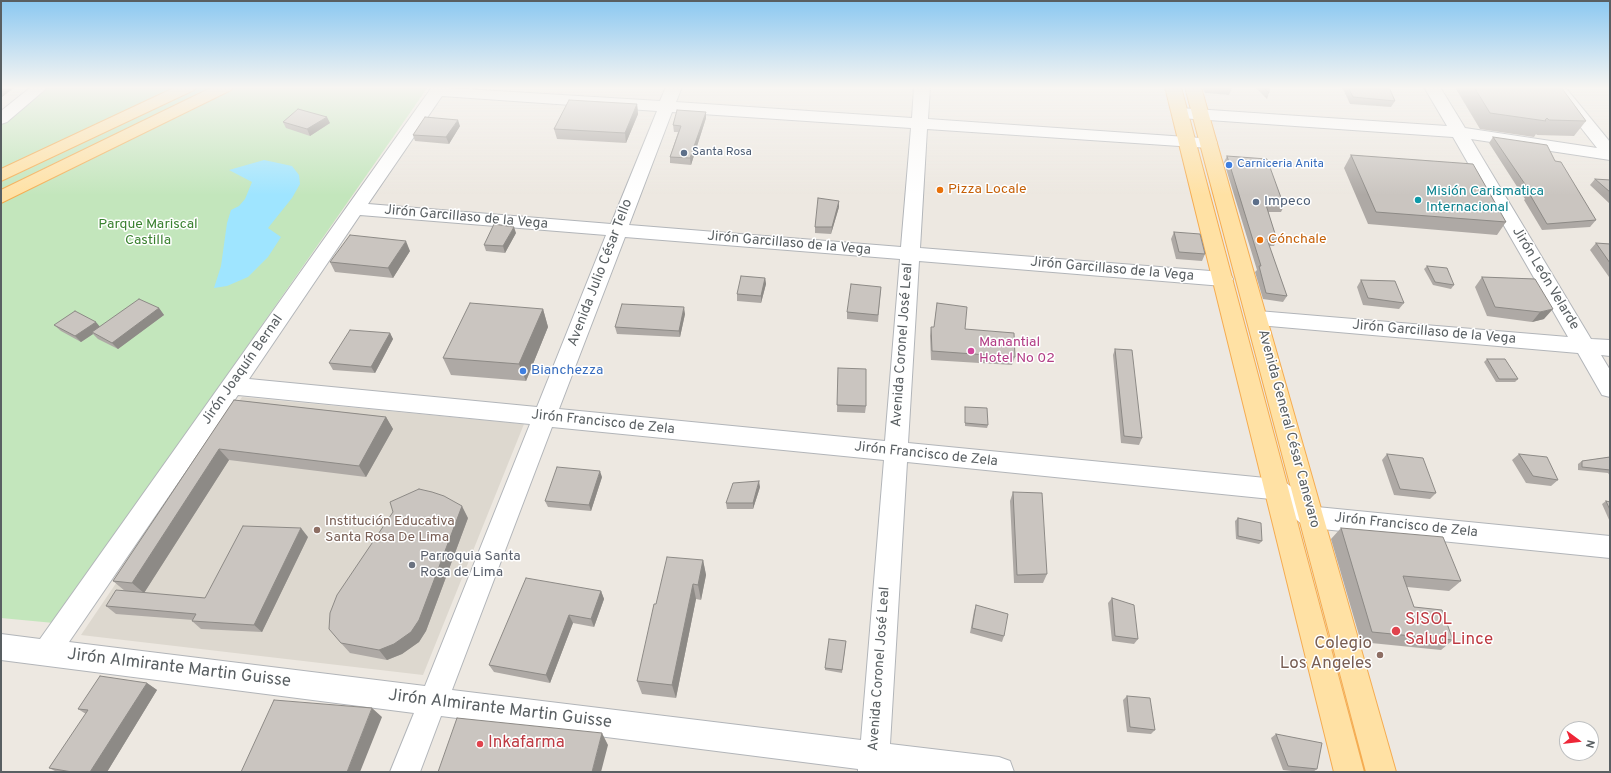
<!DOCTYPE html>
<html>
<head>
<meta charset="utf-8">
<style>
	body { margin:0 }
	#map { position:relative; width:1611px; height:773px; overflow:hidden; background:#ede8e1; font-family:Overpass,sans-serif }
	canvas { display:block }
	.frame { position:absolute; inset:0; border:2px solid #595f62; pointer-events:none }
	.north { position:absolute; left:1559px; top:721px; width:40px; height:40px; box-sizing:border-box; background:#fff; border:1px solid #bdbfc0; border-radius:50%; rotate:105deg; font-size:11px; font-weight:700; line-height:16px; text-align:center; color:#595f62 }
	.north::after { content:''; display:block; margin:auto; width:14px; height:18px; background:#ee2637; clip-path:polygon(50% 0,100% 100%,50% 72%,0 100%) }
</style>
</head>
<body>
<div id="map">
<canvas width="1611" height="773"></canvas>
<div class="frame"></div>
<div class="north">N</div>
</div>
<script>
const g = document.querySelector('canvas').getContext('2d');
g.lineJoin = 'round';
function paint(path, color) { g.fillStyle = color; g.fill(path, 'evenodd'); }
const poly = rows => new Path2D(rows.map(r => 'M' + r).join(''));
function strokePath(path, color, width, dash) { g.strokeStyle = color; g.lineWidth = width; g.lineCap = dash ? 'butt' : 'round'; g.setLineDash(dash || []); g.stroke(path); }
function label(font, color, halo, rows, align = 'center') {
  g.font = font + ' Overpass,sans-serif'; g.lineWidth = 3; g.setLineDash([]); g.textBaseline = 'middle'; g.strokeStyle = halo; g.fillStyle = color; for (const [text, x, y, turn = 0] of rows) {
    g.save(); g.translate(x, y); g.rotate((+turn || 0) * Math.PI / 180); g.textAlign = isNaN(turn) ? turn : align; if (halo) g.strokeText(text, 0, 0); g.fillText(text, 0, 0); g.restore();
  }
}
const education = poly([
	[242,397,524,424,423,675,81,635]
]);
const green = poly([
	[42,87,428,87,54,623,1,618,1,120]
]);
const water = poly([
	[264,160,292,166,299,175,300,184,292,198,268,228,281,237,268,257,248,277,227,286,214,288,221,266,227,223,231,210,239,206,245,199,252,182,229,170]
]);
const minor = poly([
	[31,87,48,87,7,122,1,124,1,111,31,87],
	[432,87,660,101,666,87,682,87,676,102,912,118,914,87,930,87,928,119,1215,139,1217,143,1215,147,1209,148,927,129,920,248,1223,272,1230,274,1233,279,1230,284,1223,286,919,261,908,443,1276,479,1285,482,1317,507,1610,536,1610,558,1312,528,1303,525,1271,499,907,462,890,744,999,757,1010,761,1014,772,858,772,858,769,441,716,420,772,390,772,414,713,1,660,1,634,40,639,432,87],
	[442,96,657,111,611,224,368,204,442,96],
	[672,112,911,128,901,247,629,225,672,112],
	[360,215,606,235,537,407,249,379,360,215],
	[625,237,900,259,885,441,559,409,625,237],
	[238,395,530,424,425,686,69,642,238,395],
	[552,427,884,460,861,740,452,690,552,427],
	[1424,87,1440,87,1465,128,1597,148,1549,87,1565,87,1610,142,1610,160,1471,139,1591,339,1610,340,1610,356,1601,355,1610,370,1610,397,1602,395,1578,353,1258,325,1251,323,1248,318,1251,313,1258,311,1568,337,1453,137,1180,118,1174,116,1172,113,1174,110,1180,108,1447,126,1424,87]
]);
const major = poly([
	[176,87,196,87,194,90,1,181,1,169,176,87],
	[213,87,233,87,231,90,1,203,1,190,213,87],
	[1165,87,1181,87,1364,772,1334,772,1165,87],
	[1185,87,1201,87,1396,772,1366,772,1185,87]
]);
const wall = poly([
	[1202,87,1231,87,1232,88,1229,95,1205,93],
	[1255,87,1269,87,1269,93,1267,99],
	[1342,87,1389,87,1395,101,1391,107,1350,104],
	[1458,87,1561,87,1586,121,1574,136,1537,135,1536,134,1534,137,1480,129,1456,89],
	[637,104,638,114,626,143,557,139,554,129],
	[706,118,691,165,670,163,670,157,678,132,674,132,673,125],
	[283,122,330,123,310,136,286,128],
	[460,126,449,144,415,141,413,135],
	[1493,137,1555,161,1596,220,1590,227,1542,230,1524,200,1525,199,1489,143],
	[1351,155,1506,222,1497,235,1368,224,1344,168],
	[1227,156,1284,206,1281,212,1268,212,1277,240,1274,246,1269,246,1287,296,1283,302,1263,299,1255,272,1257,270,1224,162],
	[1595,179,1610,180,1610,204,1590,185],
	[839,207,831,234,815,233,815,227],
	[1174,232,1205,254,1202,261,1176,259,1171,239],
	[516,233,505,253,486,251,484,245],
	[1596,243,1610,244,1610,277,1609,277,1590,250],
	[410,251,393,278,335,272,330,262],
	[1427,266,1454,285,1451,289,1433,285,1424,269],
	[1482,277,1535,279,1544,319,1532,322,1487,316,1475,287],
	[765,278,766,284,761,303,737,301,737,294],
	[1361,280,1404,303,1399,309,1363,305,1357,287],
	[881,287,878,322,847,319,847,312],
	[937,303,965,329,1015,357,1012,365,931,360,930,336,931,327,934,327],
	[159,308,164,315,118,349,98,339,93,334,81,342,61,331,54,325,100,327],
	[543,309,548,327,526,381,451,375,443,358],
	[685,314,680,337,617,334,615,327],
	[390,333,393,339,375,373,333,370,329,363],
	[1115,349,1142,438,1139,445,1121,443,1113,355],
	[1487,359,1518,379,1515,382,1496,382,1484,362],
	[838,368,866,406,865,413,837,412],
	[234,400,386,417,393,429,366,477,229,460,144,593,205,598,308,537,262,632,201,629,192,621,193,620,116,614,106,606,125,591,113,581],
	[965,407,988,425,987,428,965,426],
	[1387,454,1436,493,1430,499,1394,495,1382,460],
	[1519,454,1558,480,1551,486,1526,483,1512,460],
	[1610,457,1610,476,1608,473,1578,470,1578,464,1582,461],
	[602,477,591,511,548,507,545,501],
	[760,487,753,509,727,509,726,503],
	[1013,492,1047,574,1043,583,1014,583,1010,501],
	[1606,501,1610,502,1610,522,1602,504],
	[468,518,426,631,419,642,402,654,387,660,350,653,341,643],
	[1238,518,1262,541,1259,544,1236,539,1235,521],
	[1341,528,1461,581,1449,591,1407,587,1414,607,1453,640,1441,650,1361,642,1331,539],
	[703,560,706,575,701,600,696,599,676,698,642,694,637,681,656,604],
	[601,591,604,599,594,627,573,623,550,683,494,672,489,665],
	[1112,598,1138,639,1134,644,1112,641,1108,603],
	[976,605,1004,636,1002,642,970,633,974,611],
	[846,641,842,673,825,670,825,668],
	[147,683,157,690,107,772,57,772,49,768,86,714,78,709],
	[1127,696,1155,730,1151,734,1127,732,1123,700],
	[1276,734,1317,769,1313,772,1300,772,1283,770,1271,738]
]);
const shadedWall = poly([
	[1,87,15,87,1,98],
	[637,104,638,114,626,143,625,133],
	[706,112,706,118,691,165,690,158],
	[327,117,330,123,310,136,307,129],
	[458,120,460,126,449,144,446,137],
	[839,201,839,207,831,234,832,227],
	[514,227,516,233,505,253,503,246],
	[406,241,410,251,393,278,388,268],
	[765,278,766,284,761,303,761,296],
	[684,307,685,314,680,337,679,331],
	[159,308,164,315,118,349,112,343],
	[543,309,548,327,526,381,519,364],
	[1553,309,1544,319,1532,322,1540,312],
	[96,322,101,328,92,332,93,334,81,342,75,336],
	[390,333,393,339,375,373,371,367],
	[386,417,393,429,366,477,359,466],
	[219,449,229,460,144,593,132,583],
	[600,471,602,477,591,511,589,505],
	[759,481,760,487,753,509,753,503],
	[462,506,468,518,426,631,419,642,402,654,387,660,379,650],
	[301,528,308,537,262,632,254,625],
	[703,560,706,575,701,600,698,585],
	[693,584,696,599,676,698,672,685],
	[601,591,604,599,594,627,591,619],
	[569,615,573,623,550,683,546,675],
	[147,683,157,690,107,772,90,772],
	[372,708,382,717,360,772,347,772],
	[602,733,608,745,601,772,592,772]
]);
const building = poly([
	[1209,87,1231,87,1232,88,1209,87],
	[1263,87,1269,87,1269,93,1263,87],
	[1348,87,1389,87,1395,101,1353,97,1348,87],
	[1474,87,1561,87,1586,121,1549,120,1547,118,1545,120,1546,121,1490,113,1474,87],
	[569,100,637,104,625,133,554,129,569,100],
	[298,109,327,117,307,129,283,122,298,109],
	[677,110,706,112,690,158,670,157,681,126,673,125,677,110],
	[425,117,458,120,446,137,413,135,425,117],
	[1493,137,1547,145,1555,161,1561,162,1596,220,1547,224,1529,193,1531,193,1493,137],
	[1351,155,1473,164,1506,222,1376,212,1351,155],
	[1227,156,1267,159,1284,206,1266,205,1277,240,1267,239,1287,296,1266,293,1259,266,1261,266,1227,156],
	[1595,179,1610,180,1610,192,1595,179],
	[818,198,839,201,832,227,815,227,818,198],
	[494,224,514,227,503,246,484,245,494,224],
	[1174,232,1200,234,1205,254,1179,252,1174,232],
	[350,235,406,241,388,268,330,262,350,235],
	[1596,243,1610,244,1610,263,1596,243],
	[1427,266,1447,268,1454,285,1435,282,1427,266],
	[741,276,765,278,761,296,737,294,741,276],
	[1482,277,1535,279,1553,309,1540,312,1495,307,1482,277],
	[1361,280,1395,281,1404,303,1368,298,1361,280],
	[851,284,881,287,878,315,847,312,851,284],
	[139,299,159,308,112,343,92,332,139,299],
	[470,303,543,309,519,364,443,358,470,303],
	[937,303,967,307,965,329,1014,333,1015,357,932,351,931,327,934,327,937,303],
	[622,304,684,307,679,331,615,327,622,304],
	[75,311,96,322,75,336,54,325,75,311],
	[350,330,390,333,371,367,329,363,350,330],
	[1115,349,1132,350,1142,438,1124,436,1115,349],
	[1487,359,1505,359,1518,379,1499,379,1487,359],
	[838,368,866,369,866,406,837,405,838,368],
	[234,400,386,417,359,466,219,449,132,583,113,581,234,400],
	[965,407,987,408,988,425,965,423,965,407],
	[1387,454,1423,458,1436,493,1400,489,1387,454],
	[1519,454,1547,457,1558,480,1533,476,1519,454],
	[1610,457,1610,470,1582,467,1582,461,1610,457],
	[557,467,600,471,589,505,545,501,557,467],
	[759,481,753,503,726,503,733,483,759,481],
	[419,489,432,492,444,496,462,506,419,620,411,632,394,644,379,650,341,643,329,629,330,613,337,595,393,512,390,502,419,489],
	[1013,492,1042,493,1047,574,1017,575,1013,492],
	[1606,501,1610,502,1610,510,1606,501],
	[1238,518,1261,523,1262,541,1238,536,1238,518],
	[243,526,301,528,254,625,192,621,196,614,106,606,116,590,205,598,243,526],
	[1341,528,1443,537,1461,581,1403,576,1414,607,1442,610,1453,640,1372,632,1341,528],
	[667,557,703,560,698,585,693,584,672,685,637,681,654,604,656,604,667,557],
	[526,578,601,591,591,619,569,615,546,675,489,665,526,578],
	[1112,598,1134,605,1138,639,1115,636,1112,598],
	[976,605,1008,614,1004,636,972,628,976,605],
	[829,639,846,641,842,670,825,668,829,639],
	[100,676,147,683,90,772,72,772,49,768,88,710,78,709,100,676],
	[1127,696,1150,698,1155,730,1130,727,1127,696],
	[274,700,372,708,347,772,241,772,274,700],
	[457,718,602,733,592,772,438,772,457,718],
	[1276,734,1322,743,1317,769,1288,766,1276,734]
]);
const markers = [
	[684,153,4,"#5c6f8a"],
	[1229,165,4,"#3f7fe0"],
	[940,190,4,"#e8710a"],
	[1418,200,4,"#0f9aa8"],
	[1256,202,4,"#5c6f8a"],
	[1260,240,4,"#e8710a"],
	[971,351,4,"#d1479c"],
	[523,371,4,"#3f7fe0"],
	[317,530,4,"#8d6e63"],
	[412,565,4,"#6b7280"],
	[1396,631,5,"#e0444e"],
	[1380,655,4,"#8d6e63"],
	[480,744,4,"#e0444e"]
];
const farServicenames = [
	["Santa Rosa",692,153]
];
const farShopnames = [
	["Carniceria Anita",1237,165]
];
const foodNames = [
	["Pizza Locale",948,190],
	["Cónchale",1268,240]
];
const cultureNames = [
	["Misión Carismatica",1426,192],
	["Internacional",1426,208]
];
const serviceNames = [
	["Impeco",1264,202]
];
const streetNames = [
	["Jirón Garcillaso de la Vega",466,218,5],
	["Jirón Garcillaso de la Vega",789,244,5],
	["Jirón Garcillaso de la Vega",1112,270,5],
	["Avenida Julio César Tello",601,273,-69],
	["Jirón León Velarde",1545,279,59],
	["Jirón Garcillaso de la Vega",1434,333,5],
	["Avenida Coronel José Leal",903,345,-86],
	["Jirón Joaquín Bernal",243,370,-55],
	["Jirón Francisco de Zela",603,423,6],
	["Avenida General César Canevaro",1288,429,75],
	["Jirón Francisco de Zela",926,455,6],
	["Jirón Francisco de Zela",1406,526,6],
	["Avenida Coronel José Leal",880,669,-86]
];
const parkNames = [
	["Parque Mariscal",148,225],
	["Castilla",148,241]
];
const hotelNames = [
	["Manantial",979,343],
	["Hotel No 02",979,359]
];
const shopNames = [
	["Bianchezza",531,371]
];
const educationNames = [
	["Institución Educativa",325,522],
	["Santa Rosa De Lima",325,538]
];
const worshipNames = [
	["Parroquia Santa",420,557],
	["Rosa de Lima",420,573]
];
const nearHealthnames = [
	["SISOL",1405,621],
	["Salud Lince",1405,641],
	["Inkafarma",488,744]
];
const nearEducationnames = [
	["Colegio",1372,645],
	["Los Angeles",1372,665]
];
const nearStreetnames = [
	["Jirón Almirante Martin Guisse",179,669,7],
	["Jirón Almirante Martin Guisse",500,710,7]
];
paint(education, '#ddd8cf');
paint(green, '#c3e6bc');
paint(water, '#9fe5ff');
strokePath(minor, '#b2b5b9', 2);
strokePath(major, '#f5ac51', 2);
paint(minor, '#fff');
paint(major, '#ffe1a4');
paint(wall, '#aea9a5');
paint(shadedWall, '#8d8a86');
paint(building, '#cac5c0');
strokePath(building, '#8d8a86', 1);
const sky = g.createLinearGradient(0, 0, 0, 195);
sky.addColorStop(0, '#8bc8f1');
sky.addColorStop(0.45, '#f7f5f2');
sky.addColorStop(1, '#f7f5f200');
g.fillStyle = sky;
g.fillRect(0, 0, 1611, 195);
for (const [x, y, r, color] of markers) { const dot = new Path2D(); dot.arc(x, y, r, 0, 2 * Math.PI); g.fillStyle = color; g.fill(dot); strokePath(dot, '#fff', 1.5); }
label('12px', '#4e5e75', '#fff', farServicenames, 'left');
label('12px', '#366cbe', '#fff', farShopnames, 'left');
label('14px', '#c56008', '#fff', foodNames, 'left');
label('14px', '#0d838f', '#fff', cultureNames, 'left');
label('14px', '#4e5e75', '#fff', serviceNames, 'left');
label('14px', '#595f62', '#fff', streetNames);
label('14px', '#3b8231', '#fff', parkNames);
label('14px', '#b23c85', '#fff', hotelNames, 'left');
label('14px', '#366cbe', '#fff', shopNames, 'left');
label('14px', '#785e54', '#fff', educationNames, 'left');
label('14px', '#5b616d', '#fff', worshipNames, 'left');
label('17px', '#be3a42', '#fff', nearHealthnames, 'left');
label('17px', '#785e54', '#fff', nearEducationnames, 'right');
label('17px', '#595f62', '#fff', nearStreetnames);
</script>
</body>
</html>
